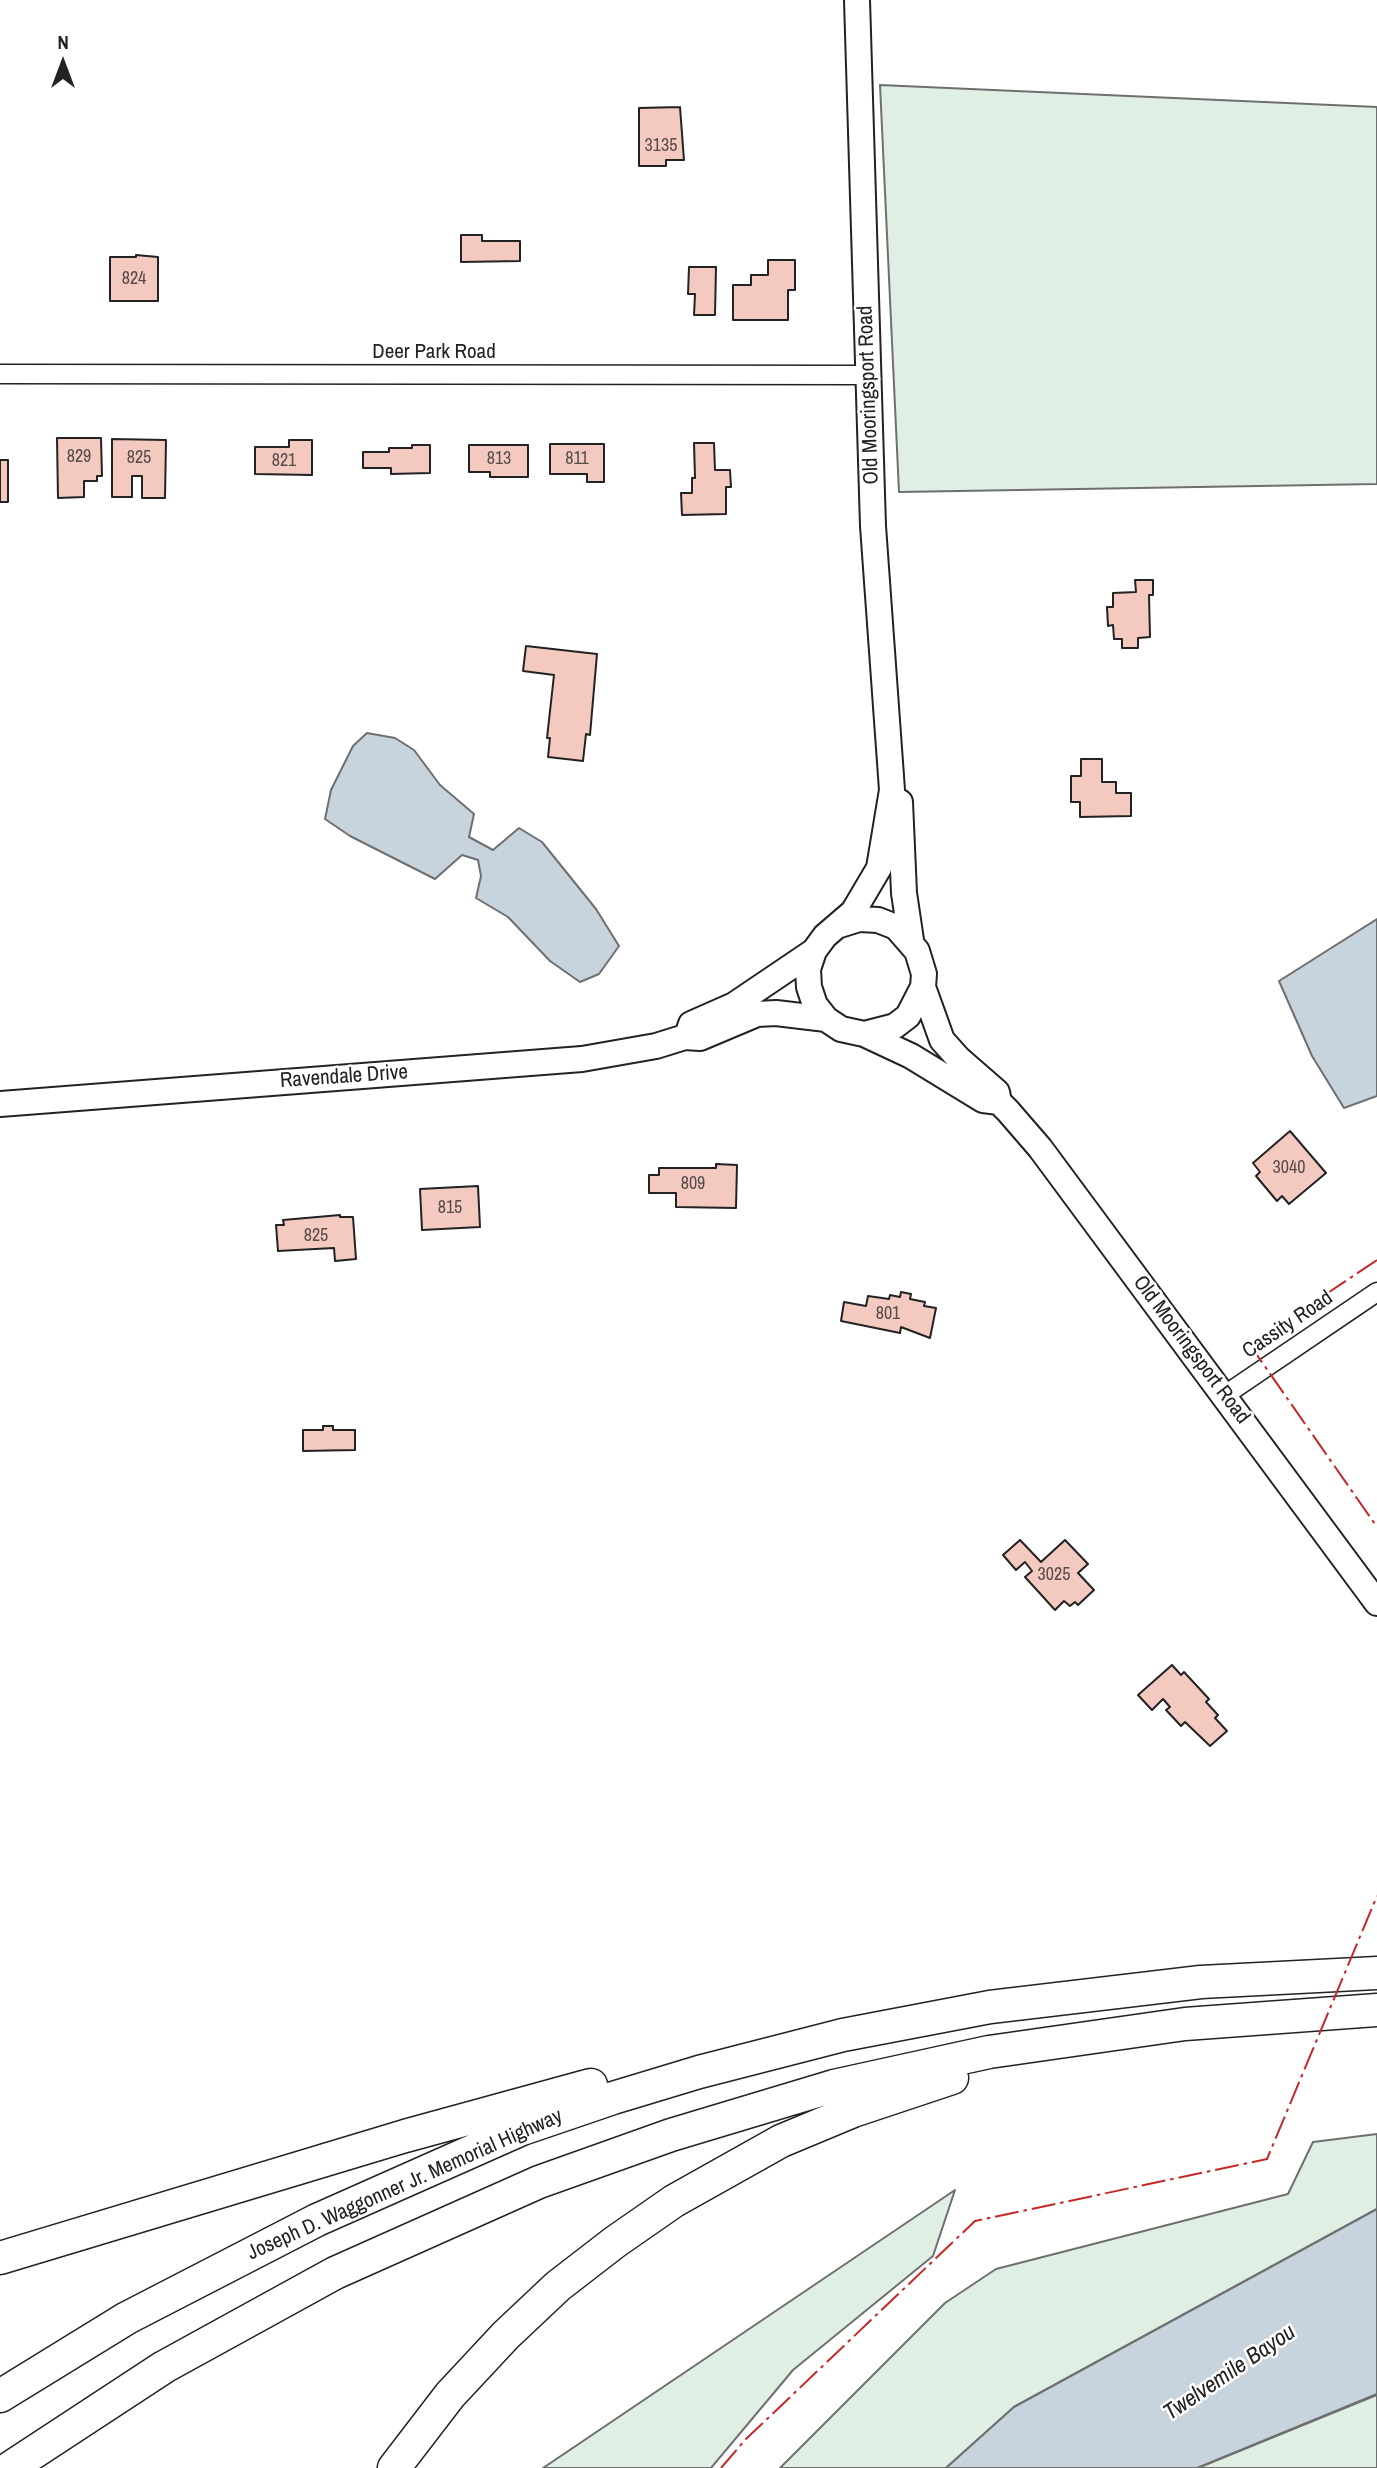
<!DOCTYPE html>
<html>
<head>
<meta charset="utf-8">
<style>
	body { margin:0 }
	#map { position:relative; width:1377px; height:2468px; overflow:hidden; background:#fff; font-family:"Archivo Narrow",sans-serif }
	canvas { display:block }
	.north { position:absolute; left:28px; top:28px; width:70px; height:70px; -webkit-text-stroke:5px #fff; paint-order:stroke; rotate:0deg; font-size:19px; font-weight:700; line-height:28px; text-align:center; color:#222 }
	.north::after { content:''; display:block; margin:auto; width:24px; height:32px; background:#222; clip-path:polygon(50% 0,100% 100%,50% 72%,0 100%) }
</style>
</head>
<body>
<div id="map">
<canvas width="1377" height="2468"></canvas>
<div class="north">N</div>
</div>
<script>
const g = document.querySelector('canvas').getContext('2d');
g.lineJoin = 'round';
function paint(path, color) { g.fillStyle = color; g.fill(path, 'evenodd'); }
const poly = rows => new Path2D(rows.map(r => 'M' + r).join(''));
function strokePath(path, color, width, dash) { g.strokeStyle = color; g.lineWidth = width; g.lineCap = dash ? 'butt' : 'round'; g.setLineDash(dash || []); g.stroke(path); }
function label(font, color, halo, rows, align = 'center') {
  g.font = font + ' "Archivo Narrow",sans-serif'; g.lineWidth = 5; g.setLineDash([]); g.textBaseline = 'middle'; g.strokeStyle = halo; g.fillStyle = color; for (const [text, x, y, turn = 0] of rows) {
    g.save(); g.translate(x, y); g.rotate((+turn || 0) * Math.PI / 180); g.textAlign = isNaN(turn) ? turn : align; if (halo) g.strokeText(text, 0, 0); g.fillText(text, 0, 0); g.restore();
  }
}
const green = poly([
	[880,85,1377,107,1377,484,899,492,880,85],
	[1377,2134,1377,2209,1014,2407,946,2468,780,2468,945,2303,996,2269,1288,2194,1313,2142,1377,2134],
	[955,2190,933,2256,793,2370,711,2468,543,2468,955,2190],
	[1377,2395,1377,2468,1198,2468,1377,2395]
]);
const water = poly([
	[367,733,395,738,414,750,440,785,474,814,469,837,493,850,519,828,542,842,596,909,619,946,599,974,580,982,550,961,508,917,476,898,481,876,478,860,462,855,435,879,350,836,325,819,331,790,353,746,367,733],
	[1377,919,1377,1096,1344,1108,1312,1056,1279,981,1377,919],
	[1377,2209,1377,2394,1197,2468,946,2468,1014,2407,1377,2209]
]);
const building = poly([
	[680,107,684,160,666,160,666,166,639,166,639,108,680,107],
	[461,235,482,235,482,241,520,241,520,261,461,262,461,235],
	[136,255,158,257,158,301,110,301,110,257,136,257,136,255],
	[768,260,795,260,795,290,788,290,788,320,733,320,733,285,751,285,751,275,768,275,768,260],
	[689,267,716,267,715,315,694,315,695,294,688,294,689,267],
	[57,438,101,438,102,476,97,476,97,481,84,481,84,497,58,498,57,438],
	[112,439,166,440,165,498,142,498,142,476,132,476,132,497,112,497,112,439],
	[289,440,312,440,312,475,255,474,255,447,289,447,289,440],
	[694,443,714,443,715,470,730,470,731,487,726,487,726,514,682,515,681,493,692,493,692,478,695,478,694,443],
	[550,444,604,444,604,482,587,482,587,474,550,474,550,444],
	[412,445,430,445,430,473,391,474,391,468,363,468,363,452,389,452,389,448,412,448,412,445],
	[469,445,528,445,528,477,490,477,490,472,469,472,469,445],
	[0,460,8,460,8,502,0,502,0,460],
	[1135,580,1153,580,1153,595,1149,595,1150,637,1138,638,1138,648,1122,648,1122,639,1114,639,1113,625,1108,626,1107,607,1113,607,1113,593,1136,592,1135,580],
	[526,646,597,654,590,735,586,734,583,761,548,757,550,738,547,738,554,675,523,671,526,646],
	[1081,759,1102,759,1102,782,1116,782,1116,793,1131,793,1131,816,1080,817,1080,802,1071,802,1071,776,1081,776,1081,759],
	[1290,1131,1326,1173,1289,1204,1282,1196,1277,1201,1256,1176,1260,1172,1253,1163,1290,1131],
	[716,1164,737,1165,736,1208,676,1207,676,1193,649,1193,649,1175,659,1175,659,1168,716,1168,716,1164],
	[478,1186,480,1227,422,1230,420,1189,478,1186],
	[340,1215,340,1217,353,1217,356,1259,335,1261,334,1248,278,1251,276,1225,284,1225,283,1220,340,1215],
	[901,1292,911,1294,910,1299,925,1302,924,1306,936,1308,930,1338,901,1327,900,1333,841,1321,844,1302,866,1306,868,1296,889,1299,890,1295,900,1297,901,1292],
	[323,1426,333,1426,333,1430,355,1430,355,1450,303,1451,303,1430,323,1430,323,1426],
	[1020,1540,1041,1562,1065,1540,1088,1564,1078,1573,1094,1590,1078,1605,1075,1602,1070,1606,1064,1601,1055,1610,1025,1577,1032,1571,1025,1562,1016,1570,1003,1555,1020,1540],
	[1172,1665,1181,1675,1184,1672,1209,1699,1206,1702,1218,1715,1215,1718,1227,1731,1210,1746,1185,1722,1181,1726,1166,1710,1170,1707,1163,1699,1152,1710,1138,1695,1172,1665]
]);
const minor = poly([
	[0,374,869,375],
	[1225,1395,1377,1292]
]);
const secondary = poly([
	[900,802,904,893,911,940],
	[840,925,859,919,878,920,896,927,917,951,924,974,923,987,908,1016,895,1026,864,1034,841,1029,826,1019,815,1005,809,987,808,969,814,951,825,936,853,912,879,868,892,790,873,526,857,0],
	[923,987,942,1040,958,1058,997,1092,999,1102],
	[689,1030,691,1024,734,1005,814,951],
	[864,1034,911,1056,983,1100,999,1102,1008,1111,1040,1148,1377,1603],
	[0,1104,582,1059,656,1046,685,1037,700,1038,757,1014,776,1013,826,1019]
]);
const motorway = poly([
	[0,2258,405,2136,591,2085],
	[0,2396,127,2318,317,2220,522,2129,613,2098,699,2072,843,2035,990,2007,1201,1982,1377,1973],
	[10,2468,164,2367,335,2273,539,2182,671,2135,834,2086,989,2052,1185,2024,1377,2010],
	[394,2468,450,2395,506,2335,558,2286,615,2242,674,2201,781,2141,853,2111,952,2078]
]);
const power = poly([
	[1377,1260,1250,1345,1377,1527],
	[721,2468,745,2440,975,2221,1267,2159,1377,1896]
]);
const numberNames = [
	["3135",661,146],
	["824",134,279],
	["829",79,457],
	["825",139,458],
	["813",499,459],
	["811",577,459],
	["821",284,461],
	["3040",1289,1168],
	["809",693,1184],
	["815",450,1208],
	["825",316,1236],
	["801",888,1314],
	["3025",1054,1575]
];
const streetNames = [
	["Deer Park Road",434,352],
	["Old Mooringsport Road",869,395,-92],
	["Ravendale Drive",344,1077,-4],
	["Cassity Road",1288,1325,-34],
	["Old Mooringsport Road",1191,1350,53],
	["Joseph D. Waggonner Jr. Memorial Highway",405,2185,-24]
];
const waterNames = [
	["Twelvemile Bayou",1230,2373,-34]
];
paint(green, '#e0efe3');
strokePath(green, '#6f6f6f', 2);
paint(water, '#c7d3dd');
strokePath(water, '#6f6f6f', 2);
paint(building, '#f3c9c0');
strokePath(building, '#222', 2);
strokePath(minor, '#222', 21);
strokePath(secondary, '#222', 28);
strokePath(motorway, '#222', 35);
strokePath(minor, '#fff', 18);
strokePath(secondary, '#fff', 24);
strokePath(motorway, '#fff', 32);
strokePath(power, '#c62828', 2, [24, 5, 3.5, 5]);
label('18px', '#564c4a', null, numberNames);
label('21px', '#222', '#fff', streetNames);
label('italic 23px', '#222', '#fff', waterNames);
</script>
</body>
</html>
